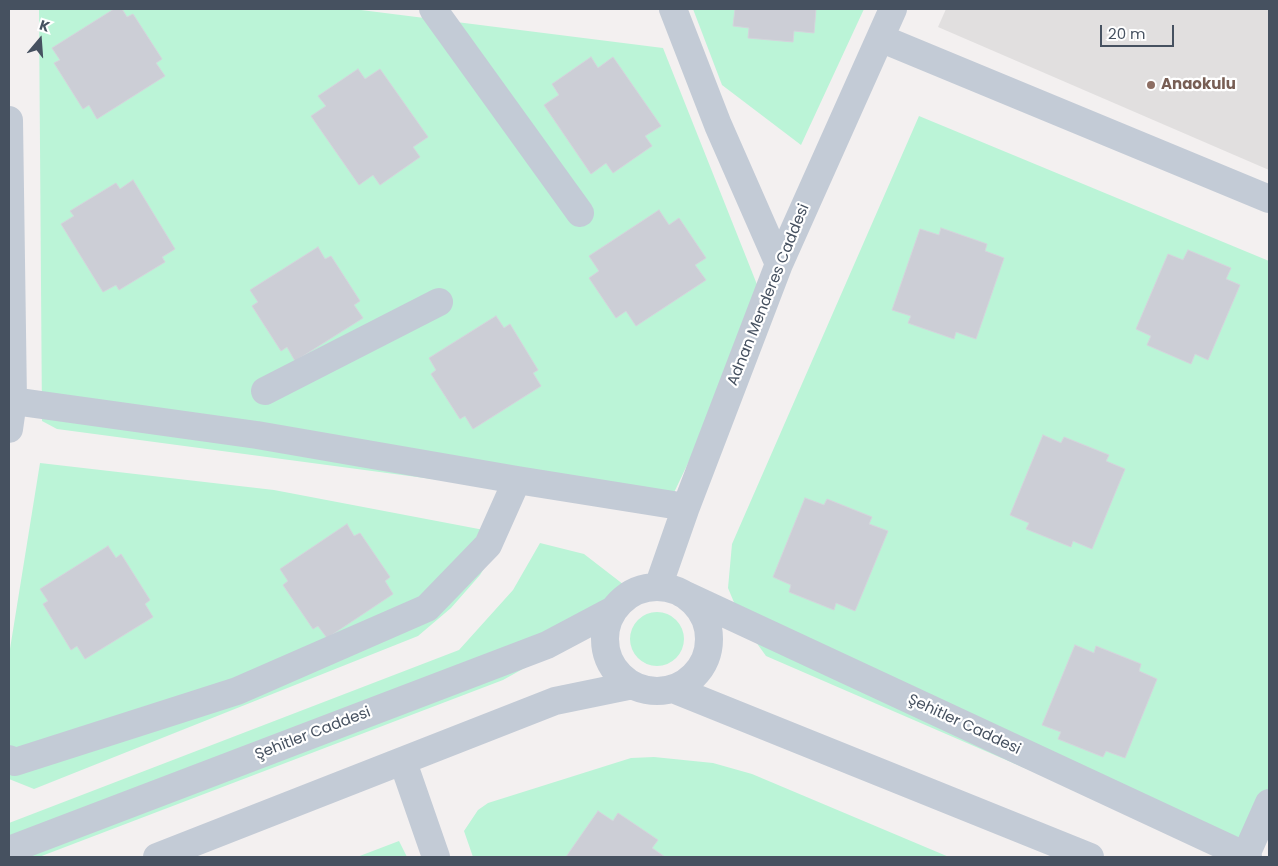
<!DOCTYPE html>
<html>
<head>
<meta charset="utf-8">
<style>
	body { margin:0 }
	#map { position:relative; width:1278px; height:866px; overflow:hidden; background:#f3f0f0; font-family:Poppins,sans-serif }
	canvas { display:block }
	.frame { position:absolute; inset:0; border:10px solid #465160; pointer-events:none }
	.north { position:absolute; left:15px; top:15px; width:50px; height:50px; -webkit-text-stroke:4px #fff; paint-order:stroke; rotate:18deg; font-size:14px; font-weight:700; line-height:20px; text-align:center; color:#465160 }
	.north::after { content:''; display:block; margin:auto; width:18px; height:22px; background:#465160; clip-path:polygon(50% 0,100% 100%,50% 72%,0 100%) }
	.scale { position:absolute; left:1100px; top:25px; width:74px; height:22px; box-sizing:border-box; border:2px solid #465160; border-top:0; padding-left:6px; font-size:15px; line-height:18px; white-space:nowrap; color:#465160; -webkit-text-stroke:4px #fff; paint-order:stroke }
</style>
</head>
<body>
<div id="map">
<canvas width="1278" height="866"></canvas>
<div class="frame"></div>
<div class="north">K</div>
<div class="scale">20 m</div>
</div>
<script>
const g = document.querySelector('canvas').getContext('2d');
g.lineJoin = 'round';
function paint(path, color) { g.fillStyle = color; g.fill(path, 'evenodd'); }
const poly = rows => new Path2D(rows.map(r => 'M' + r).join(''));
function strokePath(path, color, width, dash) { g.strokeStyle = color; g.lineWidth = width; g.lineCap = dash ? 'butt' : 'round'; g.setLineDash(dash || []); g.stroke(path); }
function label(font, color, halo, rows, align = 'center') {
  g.font = font + ' Poppins,sans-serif'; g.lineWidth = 4.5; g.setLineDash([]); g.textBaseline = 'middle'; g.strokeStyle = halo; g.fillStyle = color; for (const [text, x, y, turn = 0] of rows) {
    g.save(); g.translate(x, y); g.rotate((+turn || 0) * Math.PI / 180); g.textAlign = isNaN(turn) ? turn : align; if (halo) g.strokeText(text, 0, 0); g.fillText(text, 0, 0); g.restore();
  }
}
const education = poly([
	[946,9,1269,9,1269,170,938,27]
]);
const green = poly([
	[39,9,353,9,663,48,758,287,760,312,670,501,657,509,57,429,42,421],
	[693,9,864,9,801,145,722,85],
	[919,116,1269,261,1269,802,1230,857,766,656,743,624,728,588,732,544],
	[40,463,274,490,505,534,480,575,451,608,418,636,34,789,9,779,9,655],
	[540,543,584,554,628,588,548,655,503,680,39,857,9,857,9,823,459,650,513,590],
	'630 639a27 27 0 1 1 54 0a27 27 0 1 1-54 0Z',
	[654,757,713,763,752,774,949,857,473,857,464,831,478,810,488,803,631,758],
	[399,841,407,857,357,857]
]);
const building = poly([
	[114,9,122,9,127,17,133,14,162,59,156,63,165,76,97,119,89,105,83,109,54,63,60,60,52,48,114,9],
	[735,9,816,9,814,33,794,31,793,42,748,38,749,28,733,26,735,9],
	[591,57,598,68,613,57,661,126,645,136,652,146,613,173,606,163,591,174,544,105,559,95,552,84,591,57],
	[358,69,365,79,380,69,428,137,413,147,420,157,380,185,373,175,359,185,311,116,326,106,318,96,358,69],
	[133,180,175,249,162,257,165,262,119,290,116,285,103,292,61,224,74,216,70,211,116,183,120,189,133,180],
	[659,210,669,225,679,218,706,258,695,265,706,280,636,326,626,311,616,318,589,278,599,271,589,256,659,210],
	[941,228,987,244,985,251,1004,258,976,339,956,332,954,339,908,323,911,316,892,310,920,229,939,235,941,228],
	[318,247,325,259,331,256,360,301,354,305,363,318,295,361,287,347,281,351,252,306,258,302,250,290,318,247],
	[1188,250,1231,268,1226,279,1240,285,1208,360,1195,354,1191,364,1147,345,1151,336,1136,329,1168,254,1183,260,1188,250],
	[496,316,504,328,510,324,538,370,533,373,541,386,473,429,465,416,460,419,431,374,436,370,429,358,496,316],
	[1043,435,1061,443,1064,437,1109,455,1106,461,1125,469,1092,549,1073,541,1071,547,1026,529,1029,523,1010,515,1043,435],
	[805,498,824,505,827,499,872,517,869,524,888,531,855,611,836,603,834,610,789,592,791,585,773,577,805,498],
	[347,524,354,536,360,533,390,577,385,581,393,594,327,638,318,626,313,629,283,585,288,581,280,569,347,524],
	[108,546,116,558,121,554,150,600,145,604,153,617,85,659,77,646,71,650,43,604,48,601,40,589,108,546],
	[1075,645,1094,653,1096,646,1141,664,1139,671,1157,679,1125,758,1106,751,1103,757,1058,739,1061,732,1042,725,1075,645],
	[598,811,613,821,618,813,658,840,652,848,665,857,566,857,598,811]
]);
const minor = poly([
	[433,9,580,213],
	[673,9,718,125,779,264],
	[880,38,1269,199],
	[9,120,13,401,9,429],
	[265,391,439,302],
	[13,401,257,435,517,480,686,507],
	[658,587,686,507,779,264,893,9],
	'605 639a52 52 0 1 1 104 0a52 52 0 1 1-104 0Z',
	[681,593,1248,857],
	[673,689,1090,857],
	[9,759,15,762,237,691,427,608,488,545,517,480],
	[403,762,436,857],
	[9,850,547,645,613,610],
	[157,857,555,701,633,685],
	[1245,857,1269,803]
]);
const markers = [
	[1151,85,5,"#8d6e63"]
];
const educationNames = [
	["Anaokulu",1161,85]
];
const streetNames = [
	["Adnan Menderes Caddesi",769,295,-68],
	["Şehitler Caddesi",964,725,25],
	["Şehitler Caddesi",313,734,-21]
];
paint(education, '#e1dfdf');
paint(green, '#bbf4d7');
paint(building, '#ccced6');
strokePath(building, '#d4d5dc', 1);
strokePath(minor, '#c3cbd6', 28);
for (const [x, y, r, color] of markers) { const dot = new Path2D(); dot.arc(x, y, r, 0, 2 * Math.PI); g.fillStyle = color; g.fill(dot); strokePath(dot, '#fff', 2); }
label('bold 15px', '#785e54', '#fff', educationNames, 'left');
label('15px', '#465160', '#fff', streetNames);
</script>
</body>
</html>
